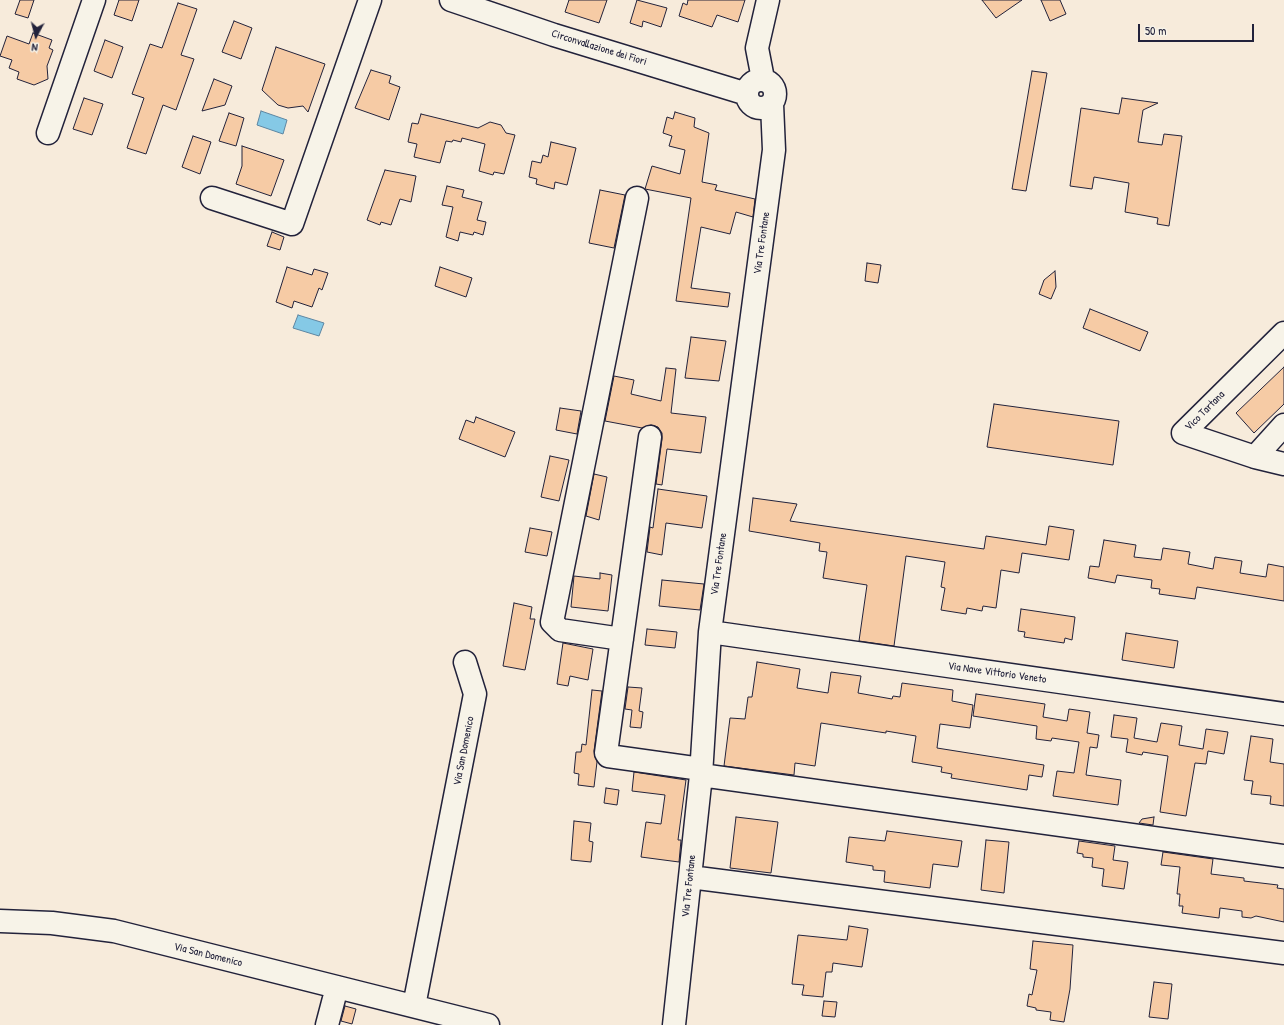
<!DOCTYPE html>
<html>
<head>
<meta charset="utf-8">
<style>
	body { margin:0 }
	#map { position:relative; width:1284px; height:1025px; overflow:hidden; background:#f7ebdb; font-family:"Patrick Hand",sans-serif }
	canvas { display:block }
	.north { position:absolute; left:16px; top:16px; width:40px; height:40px; -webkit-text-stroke:3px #f7f3e8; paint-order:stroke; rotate:187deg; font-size:11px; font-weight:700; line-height:16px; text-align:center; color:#22223b }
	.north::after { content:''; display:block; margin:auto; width:14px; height:18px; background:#22223b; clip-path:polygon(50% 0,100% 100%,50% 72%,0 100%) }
	.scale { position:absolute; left:1138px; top:24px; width:116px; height:18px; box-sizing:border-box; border:2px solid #22223b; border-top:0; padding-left:5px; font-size:12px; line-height:14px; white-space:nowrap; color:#22223b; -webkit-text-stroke:3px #f7f3e8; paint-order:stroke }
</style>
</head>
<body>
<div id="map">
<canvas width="1284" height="1025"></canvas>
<div class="north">N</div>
<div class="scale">50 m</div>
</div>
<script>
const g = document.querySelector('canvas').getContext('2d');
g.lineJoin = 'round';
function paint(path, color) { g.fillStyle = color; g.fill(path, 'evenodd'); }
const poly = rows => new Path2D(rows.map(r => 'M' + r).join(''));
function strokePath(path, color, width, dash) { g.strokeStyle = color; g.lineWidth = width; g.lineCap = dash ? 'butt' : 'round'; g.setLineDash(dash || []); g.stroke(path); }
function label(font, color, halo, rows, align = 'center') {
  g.font = font + ' "Patrick Hand",sans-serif'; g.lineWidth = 3; g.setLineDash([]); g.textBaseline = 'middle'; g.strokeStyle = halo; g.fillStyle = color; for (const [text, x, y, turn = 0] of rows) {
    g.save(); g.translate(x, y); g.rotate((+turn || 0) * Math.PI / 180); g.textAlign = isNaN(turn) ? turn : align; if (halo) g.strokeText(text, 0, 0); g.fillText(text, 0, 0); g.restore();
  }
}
const water = poly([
	[261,111,287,120,283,134,257,125,261,111],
	[298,315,324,323,319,336,293,328,298,315]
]);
const building = poly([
	[20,0,34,0,28,18,15,14,20,0],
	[119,0,139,0,132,21,114,15,119,0],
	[569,0,607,0,599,23,565,12,569,0],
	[637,0,667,8,661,27,643,21,642,27,630,23,637,0],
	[688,0,745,0,738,22,717,15,712,27,679,16,683,3,687,5,688,0],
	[982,0,1022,0,996,18,982,0],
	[1041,0,1060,0,1066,14,1050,21,1041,0],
	[178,3,197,9,181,55,194,59,176,110,163,105,146,154,127,148,144,98,132,94,150,44,162,48,178,3],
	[234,21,252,28,241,59,222,52,234,21],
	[33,33,52,40,49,48,53,50,47,66,48,79,34,85,17,79,19,72,9,68,12,60,0,56,7,36,29,44,33,33],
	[105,40,123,47,112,78,94,71,105,40],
	[276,47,325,64,308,112,303,106,288,108,278,105,262,90,276,47],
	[371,70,391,76,389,83,400,87,389,120,355,108,371,70],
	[1032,71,1047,73,1026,191,1012,189,1032,71],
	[214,79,232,86,225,105,202,111,214,79],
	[84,98,103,104,92,135,73,129,84,98],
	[1122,98,1158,103,1143,110,1138,142,1162,145,1164,134,1182,136,1169,226,1157,224,1158,218,1125,212,1129,183,1094,177,1092,189,1070,186,1081,108,1119,114,1122,98],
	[675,112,695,118,694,127,709,133,702,182,717,185,715,190,755,199,753,217,736,212,730,234,701,227,691,288,730,293,728,307,676,301,691,198,645,189,652,166,680,174,685,150,669,146,672,136,663,133,667,117,673,119,675,112],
	[229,113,244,118,236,146,219,141,229,113],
	[421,114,478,128,490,122,501,125,506,133,515,135,504,174,494,172,493,175,479,171,485,144,462,138,461,142,453,140,452,142,446,141,440,163,414,157,417,144,408,142,412,123,418,124,421,114],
	[193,136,211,142,200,174,182,167,193,136],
	[551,142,576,148,567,185,555,182,554,189,536,184,537,179,529,177,532,161,541,163,543,155,548,157,551,142],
	[242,146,284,160,271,196,236,184,242,166,242,146],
	[385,170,416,176,411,202,400,199,391,225,381,222,380,225,367,220,385,170],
	[447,186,464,190,462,197,482,202,477,220,486,222,483,235,474,232,473,235,460,232,458,241,446,237,453,207,442,205,447,186],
	[600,190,625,195,614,248,589,243,600,190],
	[272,232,284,237,280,250,267,246,272,232],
	[867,263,881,265,878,283,865,281,867,263],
	[287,267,312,275,314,269,328,273,322,290,319,288,312,307,294,301,292,308,276,302,287,267],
	[440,267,472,278,466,297,435,286,440,267],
	[1055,271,1056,287,1051,299,1039,294,1044,280,1055,271],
	[1090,309,1148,332,1140,351,1083,328,1090,309],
	[691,337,726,341,719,381,685,378,691,337],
	[1284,367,1284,404,1254,433,1236,413,1284,367],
	[666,368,676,369,671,413,706,417,701,453,667,449,662,485,656,484,662,439,662,433,658,427,651,425,642,428,605,421,614,376,634,380,631,394,661,401,666,368],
	[994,404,1119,421,1113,465,987,447,994,404],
	[560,408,581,411,577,434,556,430,560,408],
	[476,417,515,432,505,457,459,439,466,420,474,423,476,417],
	[550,456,569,460,559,501,541,497,550,456],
	[594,474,607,477,599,520,586,516,594,474],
	[658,489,707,496,702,528,666,523,662,555,647,552,650,527,653,528,658,489],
	[753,498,797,504,790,521,984,549,986,536,1046,545,1049,526,1074,530,1069,560,1022,553,1019,573,1001,570,996,608,983,606,982,611,967,608,966,614,941,610,945,588,941,587,945,562,906,556,894,646,859,641,867,585,823,578,827,552,819,551,820,543,749,531,753,498],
	[530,528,552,532,547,556,525,552,530,528],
	[1104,540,1136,545,1134,557,1161,560,1163,548,1190,552,1188,564,1213,569,1215,557,1242,561,1240,573,1266,577,1268,564,1284,567,1284,601,1197,587,1195,599,1159,594,1160,589,1151,588,1152,580,1117,575,1115,583,1088,578,1090,566,1099,567,1104,540],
	[600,573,612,575,608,611,571,607,574,576,600,579,600,573],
	[662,580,704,584,700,610,659,606,662,580],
	[514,603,532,607,530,619,535,619,525,670,503,666,514,603],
	[1021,609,1075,617,1072,640,1065,638,1064,643,1024,637,1025,632,1018,631,1021,609],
	[647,629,677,632,675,648,645,645,647,629],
	[1126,633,1178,641,1174,668,1122,660,1126,633],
	[563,643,593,649,588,680,570,676,568,686,557,684,563,643],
	[757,662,800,669,797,688,828,693,831,672,861,676,858,693,892,699,893,696,900,697,902,683,953,690,952,701,973,705,970,728,940,724,937,748,1044,765,1042,777,1029,775,1027,790,951,778,952,774,941,772,942,767,912,762,916,736,886,731,886,733,821,723,815,766,795,763,794,775,724,766,730,718,745,719,748,697,752,697,757,662],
	[628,687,642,688,639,711,643,712,641,728,630,727,632,710,625,709,628,687],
	[592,690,602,691,594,751,597,762,594,787,578,785,579,774,574,773,576,752,581,752,582,744,586,745,592,690],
	[976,694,1045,704,1043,717,1067,721,1069,709,1090,712,1087,733,1099,735,1097,748,1090,747,1086,775,1121,780,1118,805,1053,796,1057,771,1074,773,1079,742,1052,738,1051,741,1036,739,1037,726,973,716,976,694],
	[1114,715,1137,718,1134,738,1157,742,1161,723,1182,726,1179,745,1203,749,1206,729,1228,732,1224,754,1208,751,1206,764,1195,763,1186,816,1160,812,1168,756,1143,752,1142,755,1126,752,1128,739,1111,737,1114,715],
	[1251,736,1273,739,1270,762,1284,764,1284,806,1270,804,1271,796,1251,794,1253,781,1244,780,1251,736],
	[634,772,686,780,678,840,681,840,679,862,641,857,646,822,661,824,665,795,632,791,634,772],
	[606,788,619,790,617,805,604,803,606,788],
	[736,817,778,822,771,873,730,868,736,817],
	[1154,817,1153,825,1139,823,1142,819,1154,817],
	[574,821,591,823,589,841,593,842,591,862,571,860,574,821],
	[887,831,962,841,958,867,933,864,930,888,884,882,885,871,873,870,873,866,846,862,849,837,885,841,887,831],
	[986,840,1009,842,1004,893,981,890,986,840],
	[1079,841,1115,846,1113,860,1128,862,1124,889,1102,886,1104,869,1092,867,1093,858,1083,857,1083,854,1077,853,1079,841],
	[1163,852,1213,859,1211,874,1244,878,1244,881,1278,885,1277,888,1284,889,1284,922,1256,916,1251,918,1242,917,1242,911,1220,908,1219,918,1182,913,1183,906,1179,906,1180,894,1177,894,1180,867,1161,865,1163,852],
	[849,926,868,929,862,967,833,963,832,972,826,972,823,997,802,995,804,985,792,984,798,935,847,940,849,926],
	[1033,941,1073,945,1070,989,1064,1022,1050,1020,1051,1012,1036,1010,1036,1008,1027,1006,1029,994,1032,995,1037,970,1030,969,1033,941],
	[1154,982,1172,984,1168,1019,1149,1017,1154,982],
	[824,1001,837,1002,835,1017,822,1016,824,1001],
	[345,1006,356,1009,352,1024,341,1021,345,1006]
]);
const minor = poly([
	[451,0,554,35,747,94],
	[763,79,757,48,768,0],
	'747 94a14 14 0 1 1 28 0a14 14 0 1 1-28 0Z',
	[48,133,94,0],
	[212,198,292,224,370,0],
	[1284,333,1183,433,1255,457,1284,464],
	[650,437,606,753,608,756,701,769],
	[1255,457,1284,425],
	[710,632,1284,714],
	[622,639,560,630,552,622,637,198],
	[701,775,1284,856],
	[690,877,1284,953],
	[0,921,52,923,114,931,488,1025],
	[414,1006,475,694,465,662],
	[327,1025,337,987],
	[674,1025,701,775,710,632,774,150,772,104]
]);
const streetNames = [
	["Circonvallazione dei Fiori",599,48,17],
	["Via Tre Fontane",762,243,-82],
	["Vico Tartana",1205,411,-45],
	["Via Tre Fontane",719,564,-82],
	["Via Nave Vittorio Veneto",997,673,8],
	["Via San Domenico",464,751,-79],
	["Via Tre Fontane",689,886,-84],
	["Via San Domenico",208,955,14]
];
paint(water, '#85c9e6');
strokePath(water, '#5d86a2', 1);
paint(building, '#f6cba5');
strokePath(building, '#22223b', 1);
strokePath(minor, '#22223b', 25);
strokePath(minor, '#f7f3e8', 22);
label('11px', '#22223b', '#f7f3e8', streetNames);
</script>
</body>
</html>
